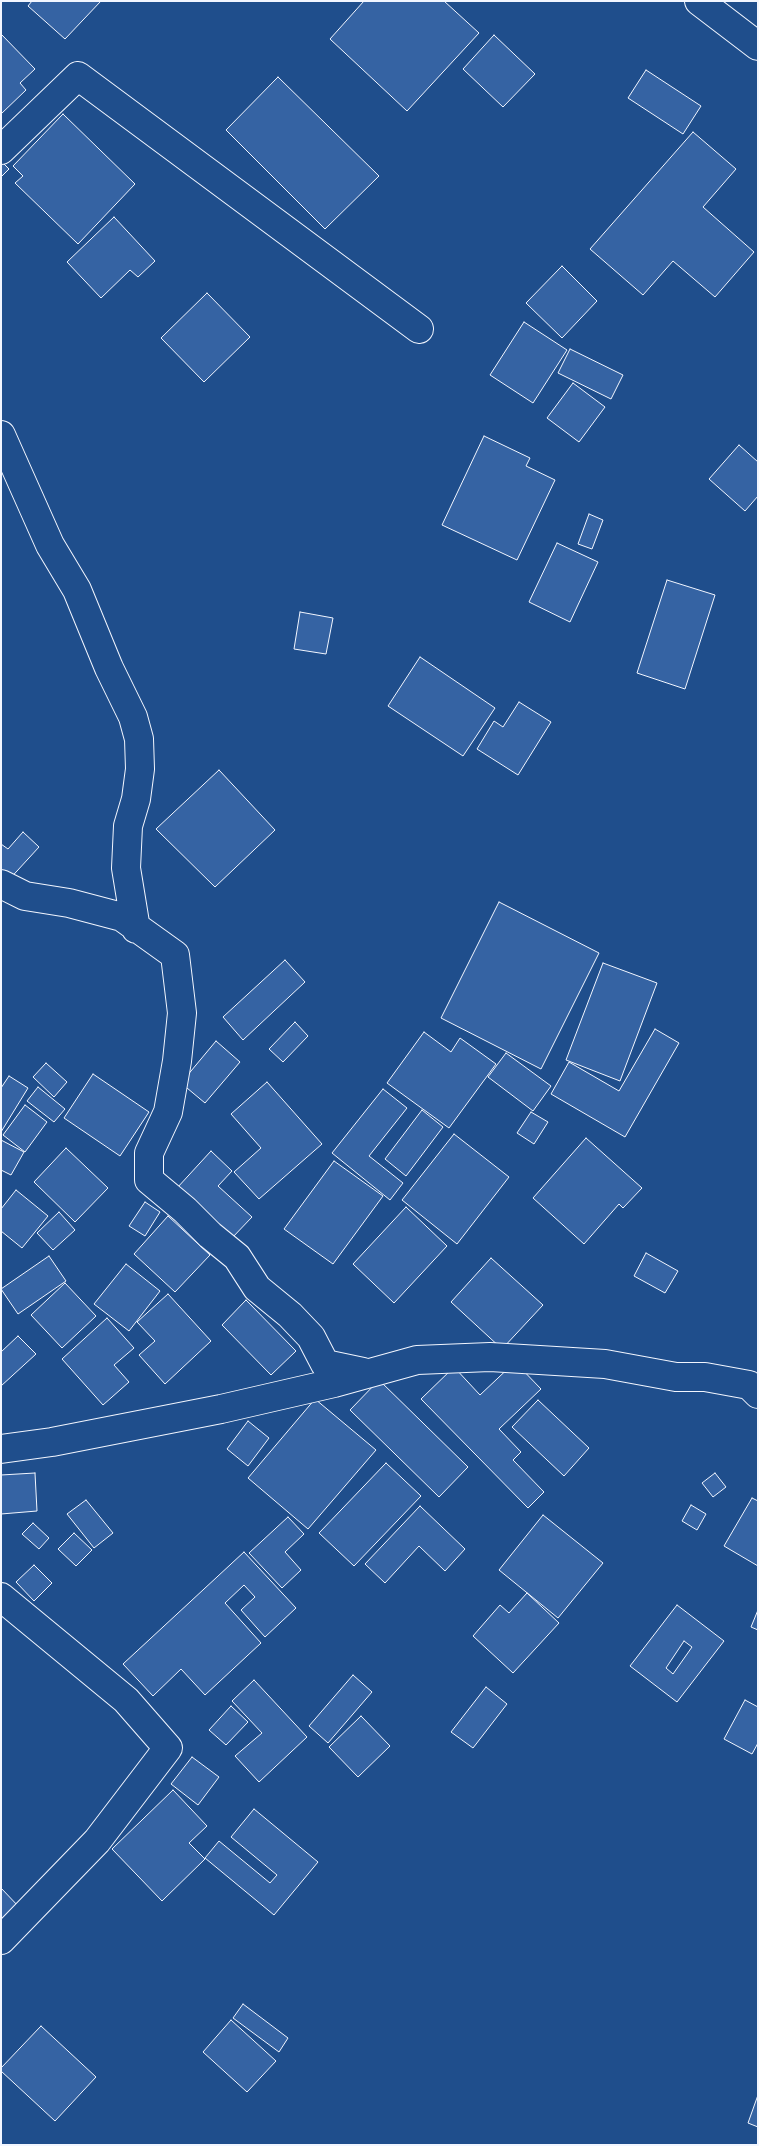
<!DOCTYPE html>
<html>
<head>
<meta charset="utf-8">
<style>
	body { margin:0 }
	#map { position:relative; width:759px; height:2146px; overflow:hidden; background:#1f4e8c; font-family:"Source Sans 3",sans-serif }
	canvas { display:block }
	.frame { position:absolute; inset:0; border:2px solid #f2f6ff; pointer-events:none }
</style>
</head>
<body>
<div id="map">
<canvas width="759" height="2146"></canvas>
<div class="frame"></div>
</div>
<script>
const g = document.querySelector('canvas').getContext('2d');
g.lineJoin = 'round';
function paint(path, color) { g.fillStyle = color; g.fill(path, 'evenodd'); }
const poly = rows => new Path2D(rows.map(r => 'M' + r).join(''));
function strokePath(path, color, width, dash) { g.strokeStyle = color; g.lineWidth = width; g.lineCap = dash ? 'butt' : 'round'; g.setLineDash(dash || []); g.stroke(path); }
const building = poly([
	[32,1,101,1,65,39,28,6,32,1],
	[364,1,444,1,479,33,407,111,330,39,364,1],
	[1,34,35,69,20,83,26,90,1,114,1,34],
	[494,35,535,74,503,107,463,69,494,35],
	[646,70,701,106,683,134,628,98,646,70],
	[278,77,379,176,325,229,226,130,278,77],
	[63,114,135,184,78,244,15,183,23,176,13,166,63,114],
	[693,132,736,169,703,207,754,252,715,297,673,261,643,295,590,249,693,132],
	[1,161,9,169,1,177,1,161],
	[114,217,155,261,138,277,130,270,101,298,67,262,114,217],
	[562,266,597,301,562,338,526,303,562,266],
	[207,293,250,337,204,382,161,338,207,293],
	[524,322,567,350,533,403,490,375,524,322],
	[570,349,623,375,611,399,558,373,570,349],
	[573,383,605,407,579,442,547,418,573,383],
	[484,436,530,458,526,466,555,480,517,560,442,525,484,436],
	[739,445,758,462,758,496,745,511,709,479,739,445],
	[589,514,603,520,592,549,578,544,589,514],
	[557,543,598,562,570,622,529,602,557,543],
	[667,580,715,595,685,689,637,673,667,580],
	[300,612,333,618,326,654,294,649,300,612],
	[420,657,495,708,463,756,388,706,420,657],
	[519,702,551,722,518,775,477,749,494,721,503,727,519,702],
	[219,770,275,830,215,887,156,829,219,770],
	[23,832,39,847,6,883,1,879,1,844,8,849,23,832],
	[499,902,599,953,541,1069,441,1018,499,902],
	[285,960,305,982,243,1040,223,1017,285,960],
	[603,963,657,983,620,1081,566,1060,603,963],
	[295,1022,308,1036,283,1062,269,1049,295,1022],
	[655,1029,679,1043,625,1137,551,1094,569,1062,619,1091,655,1029],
	[424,1032,451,1052,460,1038,496,1064,449,1128,387,1083,424,1032],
	[216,1041,240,1062,205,1103,181,1083,216,1041],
	[506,1053,551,1086,533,1111,488,1077,506,1053],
	[46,1063,67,1082,54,1097,33,1077,46,1063],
	[93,1074,149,1112,120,1156,64,1118,93,1074],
	[9,1076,28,1088,1,1132,1,1088,9,1076],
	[267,1082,322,1144,259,1199,234,1172,261,1148,231,1114,267,1082],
	[38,1087,65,1109,54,1122,27,1101,38,1087],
	[383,1089,407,1108,369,1156,403,1183,390,1200,332,1153,383,1089],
	[25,1105,47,1122,25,1152,3,1135,25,1105],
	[422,1110,443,1127,406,1176,385,1159,422,1110],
	[531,1112,548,1122,534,1144,517,1133,531,1112],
	[454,1134,509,1177,457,1244,402,1200,454,1134],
	[586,1138,642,1188,623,1208,619,1204,584,1244,533,1198,586,1138],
	[1,1140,24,1152,11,1175,1,1170,1,1140],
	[66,1148,108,1188,75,1222,34,1182,66,1148],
	[211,1151,232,1171,218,1186,252,1217,231,1239,177,1188,211,1151],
	[334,1161,383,1196,333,1264,284,1229,334,1161],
	[16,1190,48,1216,22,1248,1,1231,1,1209,16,1190],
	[145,1202,160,1212,145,1236,129,1226,145,1202],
	[406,1207,447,1246,394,1303,353,1264,406,1207],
	[59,1212,75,1230,53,1250,37,1233,59,1212],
	[168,1216,210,1255,175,1292,134,1254,168,1216],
	[646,1253,678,1271,665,1293,634,1276,646,1253],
	[49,1256,66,1281,18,1314,1,1289,49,1256],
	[491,1258,543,1305,502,1349,451,1302,491,1258],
	[126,1264,160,1291,129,1331,94,1304,126,1264],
	[65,1283,96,1316,62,1348,31,1315,65,1283],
	[168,1294,211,1341,165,1384,139,1355,155,1341,137,1322,168,1294],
	[246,1300,296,1351,271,1375,222,1325,246,1300],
	[107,1318,134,1348,114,1365,129,1382,103,1405,62,1359,107,1318],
	[18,1336,36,1354,1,1386,1,1352,18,1336],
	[515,1362,541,1389,499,1429,521,1452,513,1460,544,1492,528,1508,421,1399,454,1367,480,1395,515,1362],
	[379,1380,468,1467,439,1497,350,1410,379,1380],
	[315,1399,376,1450,308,1529,248,1478,315,1399],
	[538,1400,589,1448,564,1476,512,1427,538,1400],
	[248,1421,269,1438,248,1466,227,1449,248,1421],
	[386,1463,421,1496,354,1566,319,1533,386,1463],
	[35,1473,37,1511,1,1514,1,1475,35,1473],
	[715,1473,726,1487,713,1497,702,1483,715,1473],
	[752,1498,758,1501,758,1566,724,1546,752,1498],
	[86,1500,113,1533,94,1548,67,1514,86,1500],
	[691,1505,706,1514,697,1530,682,1521,691,1505],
	[420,1506,465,1549,445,1571,419,1546,385,1583,365,1564,420,1506],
	[543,1515,603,1563,558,1618,499,1570,543,1515],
	[288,1517,304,1534,285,1552,301,1570,282,1588,249,1553,288,1517],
	[33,1523,49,1538,39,1549,22,1534,33,1523],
	[74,1533,92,1550,76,1566,58,1549,74,1533],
	[244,1552,296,1608,265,1637,241,1610,255,1597,244,1585,225,1603,261,1643,205,1695,181,1669,153,1696,123,1664,244,1552],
	[34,1565,52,1583,34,1601,16,1582,34,1565],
	[527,1593,559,1623,513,1673,473,1636,500,1605,509,1613,527,1593],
	[677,1605,724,1641,677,1702,630,1666,677,1605],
	[684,1641,692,1647,673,1674,666,1668,684,1641],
	[758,1610,758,1630,751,1627,758,1610],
	[353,1675,372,1692,328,1743,309,1726,353,1675],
	[254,1680,307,1737,259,1782,235,1756,262,1733,232,1701,254,1680],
	[486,1687,507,1704,473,1748,451,1732,486,1687],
	[745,1700,758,1707,758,1743,752,1754,724,1739,745,1700],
	[231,1706,248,1722,226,1745,209,1730,231,1706],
	[361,1716,390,1746,358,1777,329,1747,361,1716],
	[192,1757,219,1777,198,1805,171,1784,192,1757],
	[173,1790,207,1826,189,1843,205,1859,162,1901,112,1849,173,1790],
	[254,1809,318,1862,274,1915,205,1858,219,1841,270,1883,277,1875,231,1837,254,1809],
	[1,1888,20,1908,6,1921,1,1917,1,1888],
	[243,2004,288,2038,279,2052,233,2018,243,2004],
	[231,2020,276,2061,247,2092,203,2052,231,2020],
	[41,2026,96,2077,55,2121,1,2071,1,2068,41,2026],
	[758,2095,758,2127,748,2123,758,2095]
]);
const minor = poly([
	[699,1,758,46],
	[1,150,78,76,419,329],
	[1,435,50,545,77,590,109,668,133,717,139,739,140,769,136,799,128,826,126,868,136,929],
	[1,884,25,896,69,903,122,917,175,955,182,1013,177,1061,168,1112,149,1153,149,1180,185,1210,210,1235,237,1257,257,1288,290,1315,311,1337,325,1364,363,1372],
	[1,1449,52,1442,221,1409,334,1383,417,1360,490,1357,605,1364,676,1377,705,1377,749,1385,758,1394],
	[1,1597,126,1700,168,1748,97,1841,1,1940]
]);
paint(building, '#3563a3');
strokePath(building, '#f2f6ff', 1);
strokePath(minor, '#f2f6ff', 30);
strokePath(minor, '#1f4e8c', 28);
</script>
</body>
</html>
